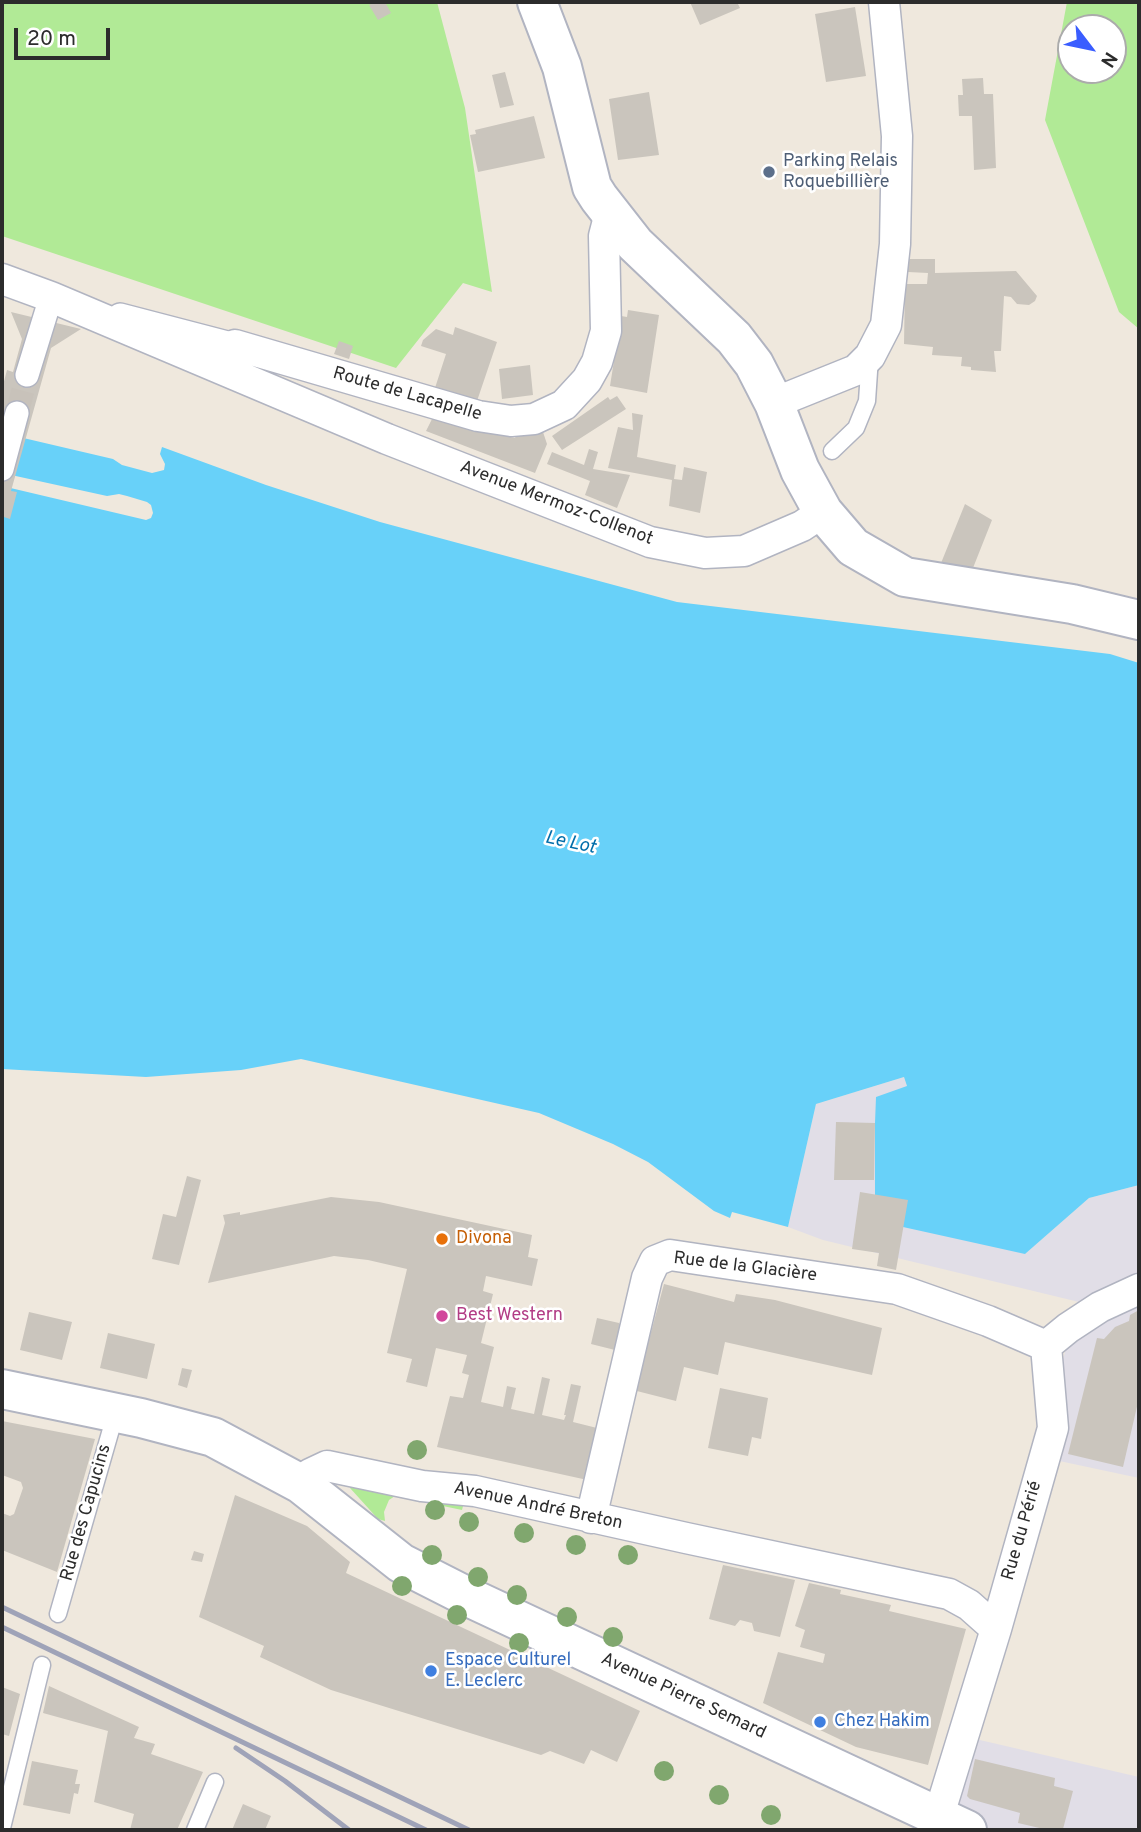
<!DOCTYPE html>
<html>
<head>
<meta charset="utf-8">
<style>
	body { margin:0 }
	#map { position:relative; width:1141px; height:1832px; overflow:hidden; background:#efe8dd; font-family:Overpass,sans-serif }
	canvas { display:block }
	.frame { position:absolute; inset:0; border:4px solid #2c2c2c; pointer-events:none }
	.north { position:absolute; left:1057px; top:14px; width:70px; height:70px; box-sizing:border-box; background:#fff; border:2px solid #ababab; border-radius:50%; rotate:122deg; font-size:19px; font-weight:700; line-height:28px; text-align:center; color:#2c2c2c }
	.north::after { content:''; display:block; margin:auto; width:24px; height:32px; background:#3a5dff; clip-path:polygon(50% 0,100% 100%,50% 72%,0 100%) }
	.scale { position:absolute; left:14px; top:28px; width:96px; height:32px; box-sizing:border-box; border:4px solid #2c2c2c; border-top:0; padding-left:9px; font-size:21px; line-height:24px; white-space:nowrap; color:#2c2c2c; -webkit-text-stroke:5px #fff; paint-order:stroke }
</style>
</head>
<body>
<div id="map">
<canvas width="1141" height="1832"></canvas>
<div class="frame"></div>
<div class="north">N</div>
<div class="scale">20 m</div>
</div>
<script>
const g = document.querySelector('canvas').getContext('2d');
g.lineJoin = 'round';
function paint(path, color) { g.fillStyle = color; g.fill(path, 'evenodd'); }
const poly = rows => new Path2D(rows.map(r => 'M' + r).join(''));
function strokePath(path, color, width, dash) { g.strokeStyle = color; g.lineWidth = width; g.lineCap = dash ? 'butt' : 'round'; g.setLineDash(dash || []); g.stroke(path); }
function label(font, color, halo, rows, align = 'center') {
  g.font = font + ' Overpass,sans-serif'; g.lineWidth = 5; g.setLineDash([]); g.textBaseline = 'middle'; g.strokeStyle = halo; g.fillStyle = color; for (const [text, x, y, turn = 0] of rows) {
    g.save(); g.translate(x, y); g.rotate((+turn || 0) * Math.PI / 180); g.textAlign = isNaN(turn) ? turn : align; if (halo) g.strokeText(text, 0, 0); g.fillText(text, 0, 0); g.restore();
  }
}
const industrial = poly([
	[904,1077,907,1086,1025,1254,1089,1198,1139,1185,1139,1478,1036,1456,1079,1302,823,1240,788,1227,816,1104],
	[954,1734,1139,1777,1139,1830,929,1830]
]);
const green = poly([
	[2,2,437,2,465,108,492,292,463,283,396,368,2,236],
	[1067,2,1139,2,1139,329,1119,312,1045,120],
	[1071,28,1113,28,1113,70,1071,70],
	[350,1485,465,1498,462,1510,395,1496,389,1500,384,1512,385,1521,378,1519,350,1488]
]);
const water = poly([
	[2,433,113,459,122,465,152,473,164,470,165,464,160,454,162,447,266,485,380,522,677,602,1110,654,1139,663,1139,1185,1089,1198,1025,1254,903,1227,875,1195,875,1123,876,1097,907,1086,904,1077,816,1104,788,1227,732,1212,730,1218,714,1211,648,1162,613,1144,539,1113,301,1059,241,1070,146,1077,2,1069,2,486,146,520,151,518,153,513,151,505,147,502,127,496,119,494,107,496,2,473]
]);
const building = poly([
	[376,2,385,2,391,13,378,20,369,5],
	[690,2,737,2,740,8,700,25],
	[855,7,866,76,826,82,815,14],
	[1089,17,1107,17,1107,28,1089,28],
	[505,72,514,105,500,108,492,75],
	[983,78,984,94,993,94,996,168,974,170,972,116,959,116,958,95,963,95,962,79],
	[649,92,659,155,618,160,609,99],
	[534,116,545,158,478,172,470,135,476,134,475,130],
	[908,259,935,259,935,273,1016,271,1037,296,1035,301,1029,305,1017,304,1011,297,1004,296,1001,351,994,351,996,372,971,370,971,367,961,366,962,357,932,355,933,347,904,344,905,284,927,284,928,273,908,272],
	[628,310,659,315,647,393,610,386,621,316,627,317],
	[11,312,81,329,51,348,11,491,17,492,10,519,4,517,3,523,2,389,7,370,13,372,22,339],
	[455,327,497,342,477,401,435,388,446,354,421,346,423,340,436,329,453,335],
	[339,341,353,346,349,359,334,354],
	[530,365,533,395,502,399,499,369],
	[617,396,626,409,562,450,552,436,608,397,610,400],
	[632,413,643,415,637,457,676,465,674,479,682,480,684,467,707,472,700,513,669,506,672,480,608,468,618,427,633,430],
	[432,419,515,438,516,436,543,432,547,444,535,473,426,431],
	[589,449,598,452,593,469,630,475,617,508,585,495,590,481,547,464,552,452,584,465],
	[965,504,992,520,971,573,939,568],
	[836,1122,875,1123,874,1180,834,1180],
	[187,1176,201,1180,179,1265,152,1259,163,1214,176,1217],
	[860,1192,908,1200,896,1270,877,1266,879,1253,852,1249],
	[331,1197,379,1202,532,1235,528,1257,538,1259,532,1286,486,1276,483,1291,493,1294,481,1343,494,1347,481,1402,503,1407,507,1386,516,1388,511,1409,534,1414,542,1377,550,1379,542,1415,564,1420,566,1415,564,1415,571,1384,581,1386,573,1422,605,1430,592,1481,437,1447,450,1396,463,1398,469,1375,462,1373,467,1355,436,1348,427,1387,406,1382,412,1359,387,1353,407,1269,368,1260,334,1256,208,1283,225,1223,223,1215,240,1212,240,1215],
	[664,1284,734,1302,736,1294,775,1300,882,1328,872,1375,725,1342,718,1375,684,1367,676,1401,629,1389,645,1334,650,1336],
	[1139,1310,1139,1398,1123,1467,1068,1454,1097,1338,1104,1339,1115,1327,1129,1321,1130,1315],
	[29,1312,72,1322,62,1360,20,1350],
	[597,1318,619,1323,628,1335,623,1352,591,1344],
	[108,1333,155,1344,147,1379,100,1368],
	[182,1368,192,1370,187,1388,178,1385],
	[720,1388,768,1398,761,1439,752,1437,748,1456,708,1448],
	[2,1421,95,1439,57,1572,2,1550,2,1513,10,1516,14,1514,23,1488,21,1482,2,1475],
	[235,1495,307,1526,350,1562,346,1573,640,1711,617,1762,591,1750,584,1764,550,1751,541,1755,331,1690,260,1657,264,1646,199,1617],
	[194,1551,204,1554,202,1562,191,1560],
	[723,1565,795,1580,780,1637,754,1631,752,1623,740,1620,735,1626,709,1619],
	[809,1583,841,1590,840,1594,891,1605,889,1611,966,1629,928,1765,856,1747,763,1703,778,1652,823,1663,825,1654,800,1647,805,1630,795,1626],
	[49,1686,139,1727,134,1738,155,1744,151,1754,203,1772,177,1830,130,1830,134,1814,94,1802,108,1731,43,1713],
	[2,1687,20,1694,9,1736,2,1734],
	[975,1759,1055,1778,1054,1786,1073,1791,1063,1829,1048,1830,1018,1823,1020,1813,970,1799,967,1796],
	[32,1761,78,1770,75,1784,80,1784,78,1794,74,1793,70,1814,23,1805],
	[243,1804,271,1816,265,1830,232,1830]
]);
const pedestrianTunnel = poly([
	[17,413,27,375]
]);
const service = poly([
	[832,451,856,428,867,401,870,357],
	[58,1614,116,1412],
	[2,1828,42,1665],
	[195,1830,215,1782]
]);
const pedestrian = poly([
	[120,315,235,345],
	[27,375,51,297,67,301],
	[2,469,17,413]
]);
const minor = poly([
	[2,279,51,297,387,439,650,542,705,553,744,551,802,526,823,512],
	[235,345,478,416,511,421,534,419,564,405,587,380,597,362,606,331,604,236,610,213],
	[774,403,856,370,870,356,886,325,895,244,897,136,884,2],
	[301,1484,310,1474,327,1466,422,1486,475,1491,686,1538,949,1594,969,1605,996,1629],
	[591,1518,647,1278,655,1261,670,1255,897,1289,988,1321,1046,1346],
	[938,1818,996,1629,1053,1428,1046,1346,1068,1328,1100,1307,1139,1289]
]);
const tertiary = poly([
	[537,2,562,67,592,187,599,198,635,244,734,338,754,364,774,403,800,470,823,512,853,547,905,577,1072,604,1139,620],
	[2,1389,141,1418,213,1437,301,1484,401,1563,462,1594,967,1830]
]);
const rail = poly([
	[2,1607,469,1830],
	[2,1627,426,1830],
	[236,1748,285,1781,349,1830]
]);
const trees = [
	[417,1450],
	[435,1510],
	[469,1522],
	[524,1533],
	[576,1545],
	[432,1555],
	[628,1555],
	[478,1577],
	[402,1586],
	[517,1595],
	[457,1615],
	[567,1617],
	[613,1637],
	[519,1643],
	[664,1771],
	[719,1795],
	[771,1815]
];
const markers = [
	[769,172,7,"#5c6f8a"],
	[442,1239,7,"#e8710a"],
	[442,1316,7,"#d1479c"],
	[431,1671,7,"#3f7fe0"],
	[820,1722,7,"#3f7fe0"]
];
const serviceNames = [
	["Parking Relais",783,162],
	["Roquebillière",783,183]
];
const streetNames = [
	["Route de Lacapelle",407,395,16],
	["Avenue Mermoz-Collenot",556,504,21],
	["Rue de la Glacière",745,1268,7],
	["Avenue André Breton",538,1507,12],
	["Rue des Capucins",87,1513,-74],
	["Rue du Périé",1023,1531,-74],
	["Avenue Pierre Semard",683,1697,25]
];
const foodNames = [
	["Divona",456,1239]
];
const hotelNames = [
	["Best Western",456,1316]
];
const shopNames = [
	["Espace Culturel",445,1661],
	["E. Leclerc",445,1682],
	["Chez Hakim",834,1722]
];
const waterNames = [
	["Le Lot",570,844,12]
];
paint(industrial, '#e1dee7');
paint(green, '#b1ea96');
paint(water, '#68d1f9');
paint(building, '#cac5bd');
strokePath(pedestrianTunnel, '#c8c2ba', 23, [23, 11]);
strokePath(service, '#b1b4c1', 19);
strokePath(pedestrian, '#b1b4c1', 26);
strokePath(minor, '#b1b4c1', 33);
strokePath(tertiary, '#b1b4c1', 42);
strokePath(service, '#fff', 16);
strokePath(pedestrian, '#fff', 23);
strokePath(minor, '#fff', 30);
strokePath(tertiary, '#fff', 38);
strokePath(rail, '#9fa3b8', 5);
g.fillStyle = '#80a76e';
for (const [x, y] of trees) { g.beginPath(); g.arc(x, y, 10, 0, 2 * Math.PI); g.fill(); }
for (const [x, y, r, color] of markers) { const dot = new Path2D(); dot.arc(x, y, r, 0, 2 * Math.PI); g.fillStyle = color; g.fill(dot); strokePath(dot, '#fff', 2.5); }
label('18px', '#4e5e75', '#fff', serviceNames, 'left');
label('18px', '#2c2c2c', '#fff', streetNames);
label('18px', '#c56008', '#fff', foodNames, 'left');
label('18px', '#b23c85', '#fff', hotelNames, 'left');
label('18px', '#366cbe', '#fff', shopNames, 'left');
label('italic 19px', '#026eaa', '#fff', waterNames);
</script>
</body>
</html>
